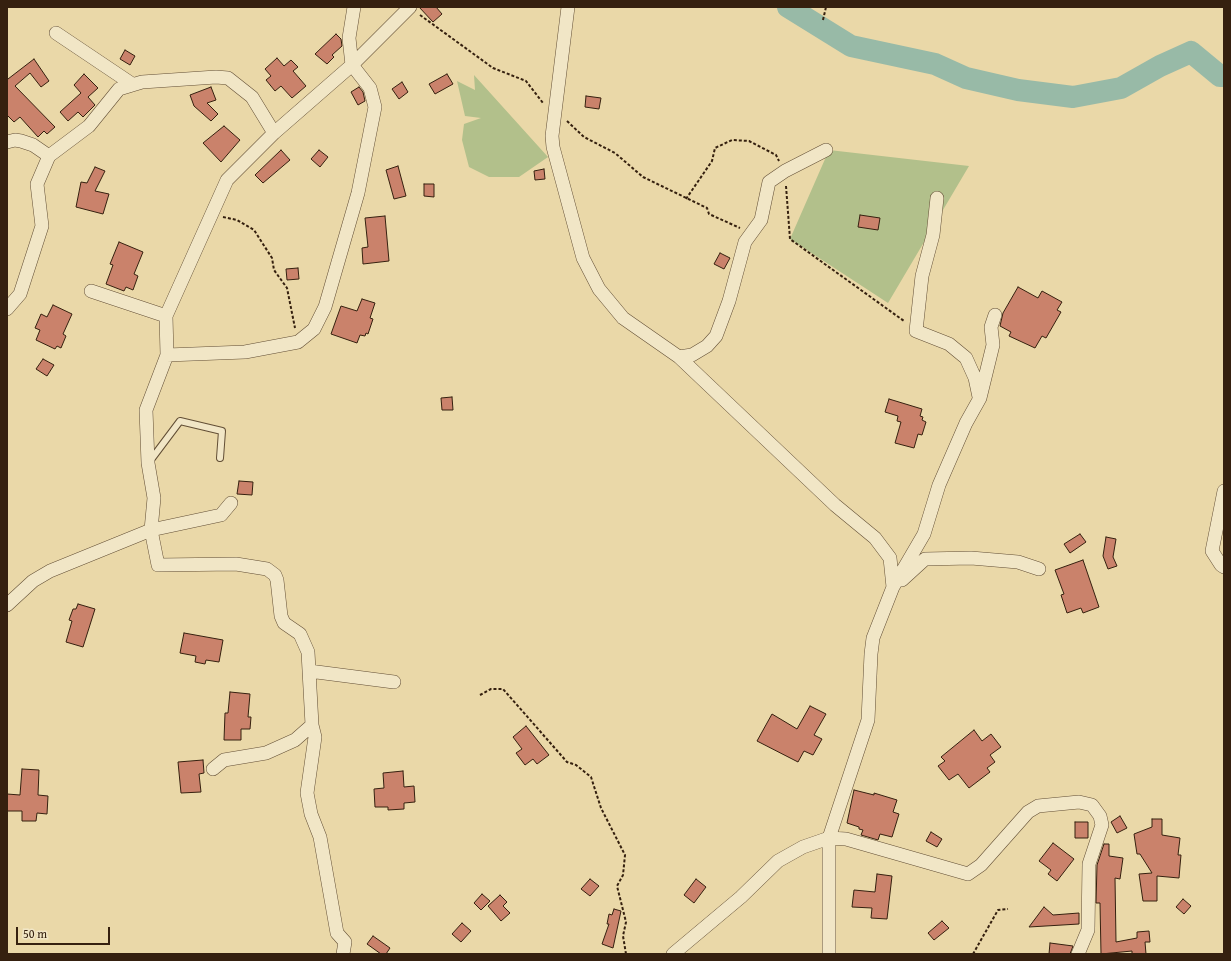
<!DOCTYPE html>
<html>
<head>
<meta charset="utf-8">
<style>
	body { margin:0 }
	#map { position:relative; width:1231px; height:961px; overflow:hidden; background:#ead8a8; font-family:"Gentium Book Plus",serif }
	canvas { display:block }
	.frame { position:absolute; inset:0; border:8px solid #35200f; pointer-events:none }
	.scale { position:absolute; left:16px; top:927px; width:94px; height:18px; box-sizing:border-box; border:2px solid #35200f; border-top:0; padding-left:5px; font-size:12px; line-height:14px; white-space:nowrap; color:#35200f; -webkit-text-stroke:3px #f1e6c6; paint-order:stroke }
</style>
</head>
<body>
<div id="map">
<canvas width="1231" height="961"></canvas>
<div class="frame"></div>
<div class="scale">50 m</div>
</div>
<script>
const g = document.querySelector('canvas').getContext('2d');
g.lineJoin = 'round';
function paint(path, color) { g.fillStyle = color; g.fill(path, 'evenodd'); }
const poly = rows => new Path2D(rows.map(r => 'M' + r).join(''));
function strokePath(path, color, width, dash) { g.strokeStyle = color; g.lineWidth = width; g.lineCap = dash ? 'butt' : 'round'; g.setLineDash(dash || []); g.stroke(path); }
const green = poly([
	[474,75,548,157,519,177,489,177,469,167,462,140,464,124,481,118,465,116,457,81,475,90],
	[829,150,969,166,888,303,790,239]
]);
const river = poly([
	[788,7,851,46,935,64,966,78,1018,90,1073,97,1121,88,1160,66,1191,52,1220,76,1224,76]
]);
const building = poly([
	[419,7,436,7,442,14,433,22,419,7],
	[336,34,341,39,342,46,332,55,334,57,327,64,315,54,336,34],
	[125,50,135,56,130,65,120,59,125,50],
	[277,58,284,66,291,60,298,67,293,71,306,86,292,98,281,86,275,91,266,80,271,76,265,69,277,58],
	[34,59,49,81,41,87,30,73,15,86,55,127,47,134,44,131,38,137,20,117,14,122,7,115,7,78,8,79,34,59],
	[84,74,98,88,88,97,95,105,83,117,78,112,68,121,60,112,81,93,74,85,84,74],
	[447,74,453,84,435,94,429,84,447,74],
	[402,82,408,92,399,99,392,89,402,82],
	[211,87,216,100,207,103,218,114,211,121,194,106,190,95,211,87],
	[359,87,363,92,365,101,358,105,351,92,359,87],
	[586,96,601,98,599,109,585,107,586,96],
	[224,126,240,140,221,162,203,143,224,126],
	[281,150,290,160,263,183,255,175,281,150],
	[319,150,328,157,320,167,311,159,319,150],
	[398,166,406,196,394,199,386,170,398,166],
	[95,167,105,171,95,191,109,194,103,214,76,207,81,182,87,183,95,167],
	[544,169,545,179,535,180,534,171,544,169],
	[424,184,434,184,434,197,424,196,424,184],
	[860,215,880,218,878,230,858,227,860,215],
	[385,216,389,261,363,264,362,248,368,247,365,218,385,216],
	[119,242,143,252,134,274,138,276,133,290,126,287,124,291,106,284,113,265,110,264,119,242],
	[720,253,730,258,724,269,714,264,720,253],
	[298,268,299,279,287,280,286,269,298,268],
	[1018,287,1038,298,1042,291,1062,302,1057,310,1061,312,1046,338,1042,336,1035,348,1009,336,1011,332,1000,326,1003,313,1018,287],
	[362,299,375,303,370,318,373,319,368,334,366,333,365,336,360,335,357,343,331,334,341,306,357,311,362,299],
	[53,305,72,314,63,334,66,336,61,348,57,346,55,349,36,340,40,330,35,328,41,314,47,317,53,305],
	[43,359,54,365,47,376,36,369,43,359],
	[452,397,453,410,442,410,441,398,452,397],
	[889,399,922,409,920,416,923,417,922,420,926,422,922,435,918,434,914,448,895,443,901,422,897,421,898,416,885,412,889,399],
	[239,481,253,482,252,495,237,494,239,481],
	[1080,534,1086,542,1070,553,1064,544,1080,534],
	[1106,537,1116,539,1113,557,1117,566,1108,569,1103,556,1106,537],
	[1083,560,1099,607,1083,613,1081,608,1067,613,1061,595,1064,594,1055,570,1083,560],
	[78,604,95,609,83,647,66,642,72,621,69,620,73,609,76,609,78,604],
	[184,633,223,640,219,662,206,660,205,664,195,662,196,656,180,653,184,633],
	[230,692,250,694,248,717,251,717,250,729,241,729,241,740,224,740,225,713,228,713,230,692],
	[810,706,826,714,814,735,822,739,813,755,804,751,798,762,757,741,772,714,797,729,810,706],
	[526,726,549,755,537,764,533,759,525,765,516,753,522,749,513,737,526,726],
	[974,730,982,741,991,734,1001,747,990,755,995,762,987,768,990,772,969,788,958,774,949,780,938,766,945,761,941,757,974,730],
	[203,760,204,773,199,774,201,792,181,793,178,762,203,760],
	[22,769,39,770,38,795,48,796,47,814,37,813,36,821,22,821,22,811,7,811,7,794,20,795,22,769],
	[403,771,404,787,414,786,415,802,404,803,404,809,388,810,388,807,375,807,374,789,384,788,383,773,403,771],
	[854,790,874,795,874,793,897,800,893,812,899,814,892,837,880,834,878,840,861,835,863,830,859,829,859,827,847,823,854,790],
	[1120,816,1127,828,1117,833,1111,822,1120,816],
	[1152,819,1162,819,1162,835,1180,838,1178,855,1181,855,1180,866,1179,878,1157,876,1157,901,1143,901,1139,874,1152,873,1140,854,1137,854,1134,834,1152,827,1152,819],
	[1075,822,1088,822,1088,838,1075,838,1075,822],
	[931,832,942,839,937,847,926,841,931,832],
	[1053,843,1074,859,1057,881,1048,874,1051,870,1039,861,1053,843],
	[1104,844,1109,844,1109,856,1123,858,1120,879,1115,878,1116,942,1137,938,1137,932,1149,931,1150,942,1145,942,1146,954,1132,954,1132,951,1101,954,1100,903,1096,903,1097,865,1104,844],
	[877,874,892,876,887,919,871,918,872,908,852,907,854,890,875,892,877,874],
	[590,879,599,886,590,896,581,889,590,879],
	[696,879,706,887,694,903,684,895,696,879],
	[482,894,490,901,481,910,474,903,482,894],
	[500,895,507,902,503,906,510,913,501,921,488,906,500,895],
	[1183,899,1191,906,1184,914,1176,907,1183,899],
	[1044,907,1053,915,1079,913,1079,924,1029,927,1044,907],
	[614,909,621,911,613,948,602,944,609,924,607,924,609,914,612,915,614,909],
	[942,921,949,928,934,940,928,933,942,921],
	[462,923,471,931,461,942,452,934,462,923],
	[373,936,390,948,386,954,381,954,367,944,373,936],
	[1050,943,1073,946,1070,954,1049,954,1050,943]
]);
const path = poly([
	[420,15,493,68,526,81,543,103],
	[823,20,826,7],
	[567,121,584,137,615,153,643,177,707,208,709,214,740,228],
	[786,186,790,239,904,321],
	[686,199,712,161,715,148,732,140,749,141,776,155,779,161],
	[223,217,237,220,254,230,272,258,274,270,287,288,295,328],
	[480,695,491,689,503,689,567,762,576,765,591,777,601,808,625,855,623,875,617,886,626,922,623,936,626,954],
	[973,954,998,910,1008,909]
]);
const service = poly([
	[150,461,180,421,222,431,220,458]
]);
const minor = poly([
	[568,7,552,136,553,147,583,258,599,289,623,318,679,357,835,505,875,538,890,558,893,587],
	[56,33,132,84],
	[7,142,15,140,21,141,33,145,49,156],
	[937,198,933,235,922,276,916,331,949,344,966,358,975,378,979,397],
	[91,291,166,316],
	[7,309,20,294,42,226,37,184,49,156,89,126,119,89,142,82,216,77,228,78,252,97,274,133],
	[167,355,245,352,298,342,314,329,325,307,358,193,375,107,370,88,352,65,349,38,354,7],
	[679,357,692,355,707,346,716,336,729,301,745,242,761,220,769,182,785,171,826,150],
	[1224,491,1212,551,1221,565,1224,567],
	[902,580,925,559,971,558,1018,562,1039,569],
	[7,605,33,581,50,571,151,530,221,515,231,503],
	[309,671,394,682],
	[312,725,315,737,307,793,311,814,320,837,337,933,345,942,343,954],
	[213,769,224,760,266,753,295,740,312,725,308,652,300,634,284,623,281,616,277,580,275,575,267,569,236,564,158,565,151,530,154,498,148,463,146,410,167,355,166,316,227,180,274,133,352,65,410,7],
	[673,954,741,897,778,861,803,847,829,838,846,839,968,874,981,865,1028,812,1038,806,1079,802,1092,805,1100,816,1102,825,1089,864,1088,930,1078,954],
	[829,954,829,838,868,720,871,654,873,638,893,587,924,534,939,485,966,423,980,398,993,345,991,327,995,315]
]);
paint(green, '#b2c08b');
strokePath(river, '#98baa7', 22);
paint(building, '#ca826b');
strokePath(building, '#35200f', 1);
strokePath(service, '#624e35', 8);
strokePath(minor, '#624e35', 14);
strokePath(path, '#35200f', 2, [3, 2]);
strokePath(service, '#f1e6c6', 6);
strokePath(minor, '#f1e6c6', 13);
</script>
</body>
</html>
